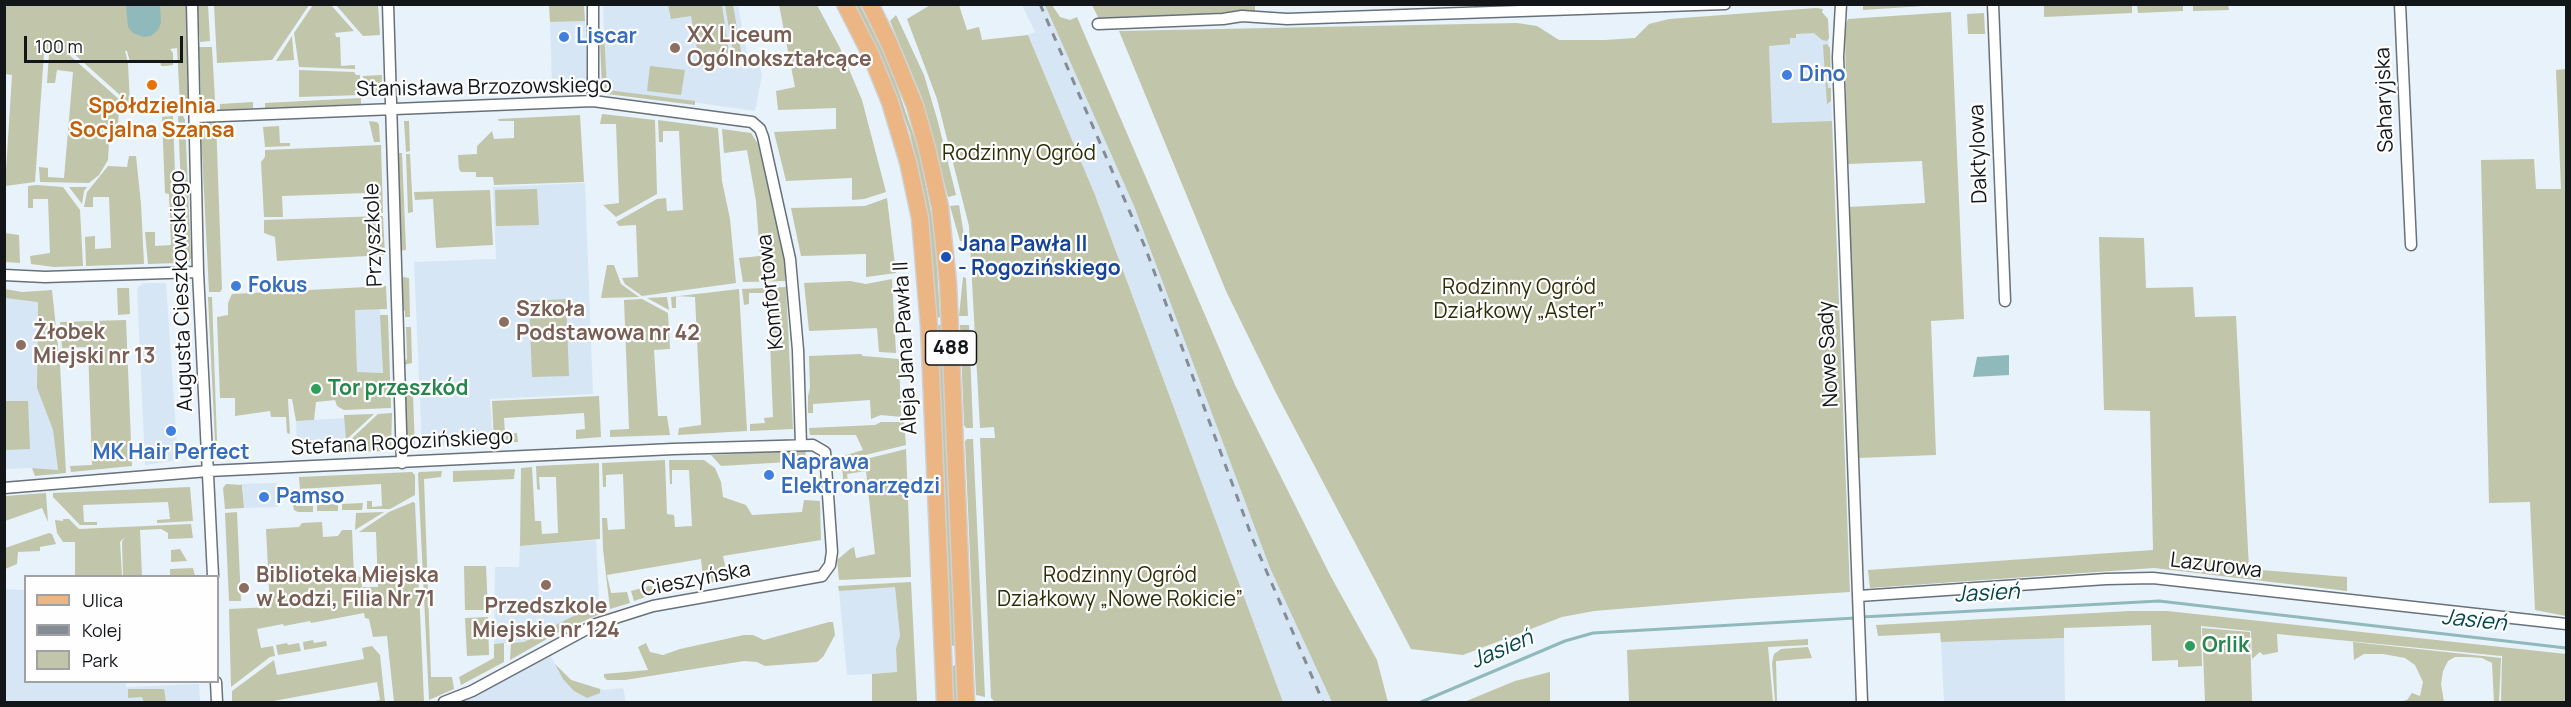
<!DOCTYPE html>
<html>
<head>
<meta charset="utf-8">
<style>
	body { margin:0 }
	#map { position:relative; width:2571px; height:707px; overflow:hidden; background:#e8f2fb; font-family:Manrope,sans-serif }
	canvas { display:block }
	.frame { position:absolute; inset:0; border:6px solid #131619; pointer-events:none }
	.legend { position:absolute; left:24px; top:575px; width:195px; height:108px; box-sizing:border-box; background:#fefefe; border:2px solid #a0a1a2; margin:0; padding:8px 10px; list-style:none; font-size:18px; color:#131619 }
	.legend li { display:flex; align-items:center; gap:12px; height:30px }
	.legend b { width:30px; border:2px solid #a0a1a2 }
	.scale { position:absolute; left:24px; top:36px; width:159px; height:27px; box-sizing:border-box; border:3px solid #131619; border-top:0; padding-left:8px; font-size:18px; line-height:21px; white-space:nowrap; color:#131619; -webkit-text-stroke:4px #fefefe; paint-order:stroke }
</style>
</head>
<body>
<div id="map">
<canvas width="2571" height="707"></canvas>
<div class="frame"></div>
<ul class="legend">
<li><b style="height:8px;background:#ebb584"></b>Ulica</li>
<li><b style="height:8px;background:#868c93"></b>Kolej</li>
<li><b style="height:16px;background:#c1c5a9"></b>Park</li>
</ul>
<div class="scale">100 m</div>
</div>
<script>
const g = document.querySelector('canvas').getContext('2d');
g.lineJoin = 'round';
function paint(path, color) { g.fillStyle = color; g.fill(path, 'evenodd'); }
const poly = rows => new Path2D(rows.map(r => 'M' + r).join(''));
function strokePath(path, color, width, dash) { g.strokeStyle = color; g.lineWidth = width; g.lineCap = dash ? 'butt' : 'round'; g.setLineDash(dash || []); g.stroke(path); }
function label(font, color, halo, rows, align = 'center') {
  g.font = font + ' Manrope,sans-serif'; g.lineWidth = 4.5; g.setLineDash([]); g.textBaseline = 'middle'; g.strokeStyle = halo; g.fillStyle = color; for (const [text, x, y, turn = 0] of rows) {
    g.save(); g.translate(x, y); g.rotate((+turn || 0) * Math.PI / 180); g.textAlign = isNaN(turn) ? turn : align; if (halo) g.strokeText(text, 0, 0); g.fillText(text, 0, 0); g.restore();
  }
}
const built = poly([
	[603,5,738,5,749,65,760,65,762,75,755,111,606,90],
	[1022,5,1045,5,1134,206,1270,568,1332,702,1283,702,1095,195,1028,35,1035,32],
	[585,21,587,83,552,85,550,22],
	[1828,29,1832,121,1772,123,1768,31],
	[585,183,593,394,490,399,493,443,422,446,414,262,496,259,493,187],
	[144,283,166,283,178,460,145,465,137,288],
	[4,298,38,301,37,388,53,430,58,471,32,468,5,469],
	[355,309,380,309,383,373,357,372],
	[345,418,347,445,297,447,296,421],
	[277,483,278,507,244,508,243,487,240,484],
	[596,540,599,603,524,642,494,644,495,567,519,567,520,546],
	[895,586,900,636,896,648,897,673,847,675,839,591],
	[4,589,25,590,26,682,126,682,126,687,199,684,200,702,5,702],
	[2064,638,2065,702,1944,702,1941,642],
	[549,653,555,664,571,680,604,690,623,688,626,702,458,702]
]);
const green = poly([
	[932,4,959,5,967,30,979,27,982,40,1028,35,1095,195,1283,702,995,702,991,698,980,438,995,438,994,427,980,428,969,226,937,99,907,19],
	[4,5,186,5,188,99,180,104,177,48,170,49,173,53,173,65,166,66,161,66,160,61,130,62,127,51,125,51,128,63,130,104,73,53,67,53,122,102,123,109,119,110,118,125,110,126,108,160,99,175,89,183,40,182,39,167,48,168,48,177,64,178,73,72,57,70,55,83,47,83,49,54,44,53,35,182,5,186,12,75,5,74],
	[197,5,208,5,210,41,200,42],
	[214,5,214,4,309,5,272,60,217,63],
	[313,5,331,5,354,31,335,33,336,37,340,37,341,66,355,65,355,69,299,67,294,33],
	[336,5,378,5,380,35,363,36],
	[549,5,584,5,585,21,550,22],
	[668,5,722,5,730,61,700,66,691,16,671,19],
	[725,5,733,5,742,57,734,58],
	[772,5,817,5,840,48,862,100,886,192,864,199,852,200,852,178,786,181,774,132,836,129,836,108,778,110,776,91,795,87,779,5],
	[855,5,860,5,890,66,920,154,935,234,940,317,936,318,928,216,910,133,887,70],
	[1045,5,1052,5,1060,17,1070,20,1077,17,1235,385,1330,575,1377,660,1388,702,1332,702,1270,568,1134,206],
	[1092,5,1255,5,1255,14,1099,19],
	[1891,5,1939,4,1939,5,1863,10,1863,6],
	[2044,5,2132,5,2132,13,2044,17],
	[2137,5,2183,5,2183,11,2138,13],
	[2193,5,2228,5,2229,10,2193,11],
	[1816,8,1823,9,1822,12,1828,19,1829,38,1827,41,1822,40,1814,33,1796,34,1796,38,1790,38,1790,44,1769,46,1772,123,1832,121,1850,592,1739,599,1594,611,1562,617,1463,655,1411,649,1275,391,1226,291,1119,31,1517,23,1537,26,1559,40,1605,40,1635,38,1649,24,1669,19],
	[1951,12,1964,319,1931,321,1936,455,1858,458,1848,207,1925,203,1922,161,1847,164,1845,27,1848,19],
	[1984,13,1985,34,1968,34,1967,14],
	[896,15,924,75,938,122,956,195,948,197,922,98,890,21],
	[604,33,607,90,695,101,695,105,607,94,602,88,600,42],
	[292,36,294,60,276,61],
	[1827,44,1830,48,1831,78,1827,78,1828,88,1831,88,1831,101,1827,104,1823,45],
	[199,47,212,47,215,100,201,101],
	[650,66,685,70,681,95,647,91],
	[2566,69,2566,616,2535,610,2530,502,2489,503,2481,160,2534,159,2536,189,2561,189,2556,70],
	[299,70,354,72,356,75,360,75,360,95,299,97],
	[382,75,381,94,365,95,363,76],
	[361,98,361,104,265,108,265,103],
	[253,102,253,108,220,110,220,104],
	[602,114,655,120,657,194,616,217,603,205,619,203,616,124,600,124],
	[580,115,584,182,494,185,493,177,476,177,476,172,461,172,459,169,458,155,477,154,477,146,492,131,494,139,514,138,514,121,499,121,498,119],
	[173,116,178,263,148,264,145,232,155,232,155,246,171,245,169,194,165,193,162,117],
	[178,116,183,116,185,120,191,258,189,262,184,262],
	[216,120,222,289,220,292,209,292,201,132,206,124],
	[658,120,718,128,722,181,730,219,736,283,642,296,625,284,622,278,638,277,636,225,619,226,616,222,657,199,666,198,667,211,683,210,679,131,663,131,663,142,659,142],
	[369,121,377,122,379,125,380,142,374,142],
	[404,121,409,121,410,151,406,152],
	[279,126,280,143,290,143,290,146,265,147,263,127],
	[722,129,751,133,758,144,785,257,785,281,743,282,739,258,760,256,756,201,747,150,724,153],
	[381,145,383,213,376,213,372,194,367,193,282,196,283,217,264,217,261,162,265,157,265,150],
	[399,153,402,153,406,250,399,251,396,183,399,170],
	[406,154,410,154,413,212,408,213],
	[129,156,136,156,141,204,144,264,86,266,85,237,95,236,95,249,111,248,109,197,93,197,93,207,84,207,87,192,108,166,127,167],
	[37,185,63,187,80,210,83,266,54,267,31,264,30,256,50,253,48,199,33,199,33,208,28,208,28,186],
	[69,187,87,187,84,191,82,204],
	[537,189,539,225,496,226,495,190],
	[490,190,493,245,436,248,433,199,415,200,414,192],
	[887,198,896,273,866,277,866,254,801,256,791,208,865,206],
	[959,205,963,229,964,241,960,241,950,206],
	[383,216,385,255,277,261,275,237,264,233,264,220],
	[5,233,19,235,20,263,5,262],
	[2099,237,2144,238,2146,288,2193,287,2195,317,2236,316,2249,569,2347,577,2347,591,2154,568,1870,588,1868,570,2153,550,2150,411,2104,410],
	[607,265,614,265,621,284,639,297,601,298],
	[403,277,409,278,410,317,405,317,405,311,401,308,400,287,403,287],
	[963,277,966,278,968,316,959,316],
	[892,279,896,353,879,352,877,328,809,331,804,283,850,281,866,284],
	[386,286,387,309,355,310,357,372,383,373,380,315,388,315,391,408,344,410,337,406,335,400,316,402,314,420,296,421,292,399,288,399,290,434,287,433,286,417,271,417,270,411,235,416,235,398,220,398,217,317,228,315,228,303,232,294],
	[786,287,793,429,750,431,750,424,765,423,764,418,773,417,768,293,749,293,749,304,744,305,742,289],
	[117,288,129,288,130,314,118,315],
	[5,289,22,292,52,290,60,365,66,473,35,476,32,468,58,470,53,430,37,388,38,302,5,298],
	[739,289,747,431,678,435,679,428,701,425,701,421,695,297,676,296,676,308,672,308,671,297],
	[208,297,212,297,217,441,215,442],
	[667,297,669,310,647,298,666,297],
	[566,299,569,376,532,377,529,301],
	[642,299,668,313,670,349,654,350,658,416,667,416,670,435,610,437,610,430,629,429,624,300],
	[126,320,132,466,71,472,70,466,92,465,88,347,62,348,60,322],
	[937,325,941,325,956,644,953,646,951,644],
	[960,325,969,325,973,428,966,428,964,425],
	[406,327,411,327,412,363,403,365,407,359],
	[861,354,863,356,899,359,901,417,881,415,871,419,870,400,813,404,813,413,808,413,808,396,810,388,809,356],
	[405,395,413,395,415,448,408,449,407,444],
	[599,396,601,437,576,439,576,430,585,429,584,413,504,418,505,434,517,433,518,442,494,442,492,401],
	[4,401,28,401,30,449,5,450],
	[392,413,391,451,347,452,347,443,378,414],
	[374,414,346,440,344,415],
	[881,422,904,422,906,445,841,461,843,456,863,450,856,435,810,435,809,428,875,425],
	[967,439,973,439,985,697,976,695,965,441],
	[906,449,911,577,839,580,837,560,850,549,854,547,856,558,875,554,866,471,847,474,849,488,844,490,842,465],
	[806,450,805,461,721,466,711,455],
	[665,460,667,514,674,515,675,527,692,526,689,470,672,470,672,484,670,484,669,460,704,460,715,468,721,482,723,497,746,505,752,515,802,512,804,500,820,501,821,540,723,556,728,580,707,583,705,577,703,577,701,559,607,575,611,593,627,592,630,603,610,609,603,549,602,518,607,518,608,530,625,529,623,474,606,475,606,487,603,487,602,463],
	[599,463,600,539,520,546,521,468,532,467,535,521,541,521,542,534,558,533,556,477,539,477,540,490,537,489,536,466],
	[515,469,514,479,453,482,453,471],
	[442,471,441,477,424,479,431,677,452,677,454,689,429,700,418,474,419,472],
	[412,472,415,475,415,495,390,509,367,509,367,501,372,501,372,507,382,506,381,484,300,489,299,477],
	[226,484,242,485,244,508,225,509,223,488],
	[190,487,193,521,157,523,157,520,170,519,168,502,83,505,84,522,97,522,97,525,80,525,53,497,53,493],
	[290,489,295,489,296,506,313,506,313,512,298,512,294,510],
	[46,493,48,522,42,508,5,521,5,496],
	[413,502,415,503,424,701,394,702,387,636,373,637,369,619,365,618,364,613,311,623,310,621,284,626,283,624,257,629,261,648,273,646,275,656,270,657,231,687,229,609,270,607,266,529,299,527,302,523,322,522,323,537,338,536,342,530,352,530,354,576,361,577,362,587,378,587,376,532,359,532,389,512],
	[363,503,362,510,342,510,342,504],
	[338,504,338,511,317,511,317,505],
	[237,512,241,601,229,601,225,513],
	[384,512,355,530,356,513],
	[63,519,69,519,79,529,191,524,193,538,168,539,168,533,161,529,140,530,142,576,123,576,122,542,125,537,120,542,122,576,71,576,75,576,75,542,63,542,57,533,55,520,63,521],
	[49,533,52,534,56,544,40,547,40,551,18,552,17,564,5,569,5,548],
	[180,549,187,561,171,562,171,550],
	[464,566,486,566,488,610,465,610],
	[193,568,195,576,170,576,170,569],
	[677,581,684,582,685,587,660,592,659,586],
	[911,582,917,702,872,702,872,674,897,672,896,648,900,636,895,587,839,591,838,586],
	[649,586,656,587,657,593,634,601,631,591],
	[599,603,600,614,557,633,554,626],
	[2130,611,2167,611,2566,654,2566,702,2501,702,2502,656,2277,634,2278,652,2263,655,2260,652,2252,659,2251,631,2201,626,2202,666,2178,667,2178,660,2152,661,2151,625,2064,628,2064,638,1941,642,1940,633,1878,636,1876,625],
	[488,617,489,655,467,656,465,618],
	[829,622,833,622,835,635,823,657,817,662,765,666,757,662,744,661,625,680,607,680,604,677,604,674,648,670,638,647,646,643,650,652,663,655,680,649,744,635,753,635,764,640],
	[551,628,554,635,510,660,511,643,524,642],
	[2202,628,2250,632,2252,702,2205,702],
	[1808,639,1808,645,1768,647,1773,702,1629,702,1627,650],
	[313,640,314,643,326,641,327,646,304,650,303,642],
	[2353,642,2501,658,2499,702,2494,702,2492,663,2482,658,2469,657,2455,657,2448,661,2443,671,2441,684,2444,702,2399,702,2407,700,2412,693,2420,696,2423,682,2415,665,2405,658,2383,654,2364,654,2354,660],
	[287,643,288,645,299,643,301,651,278,655,276,645],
	[504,643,504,662,461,685,459,677,494,658,494,644],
	[372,646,380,655,385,702,370,702,380,700,377,682,268,702,232,701,232,691,274,660,277,675,364,659,362,648],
	[1808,647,1812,658,1776,661,1777,702,1775,702,1772,663,1774,654,1781,649],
	[555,664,571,680,600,689,600,693,587,698,574,691,563,679],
	[955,665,957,667,958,702,953,702,952,667],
	[1550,672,1550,702,1464,702,1515,681],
	[128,689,164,689,166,702,144,702,142,697,128,698]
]);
const water = poly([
	[126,5,160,5,161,23,158,30,151,36,143,37,133,33,128,27],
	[2009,355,2009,375,1973,377,1977,357]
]);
const stream = poly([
	[1862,617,2159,601,2566,648],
	[1421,702,1565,641,1593,633,1855,618]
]);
const street = poly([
	[192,4,198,272,213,576],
	[388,4,402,463],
	[1841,4,1838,57,1862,702],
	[1993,4,2005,301],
	[2400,4,2411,245],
	[1098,24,1223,19,1242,16,1287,19,1725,4],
	[593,101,593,4],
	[196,117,593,101,752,122,760,129,763,137,790,259,798,350,801,445],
	[4,275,45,277,198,272],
	[4,488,208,471,673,449,813,445,825,452,832,552,830,565,822,576,653,606,596,624,472,691,444,702],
	[1859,596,2106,579,2153,578,2566,624],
	[216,682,217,702]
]);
const primary = poly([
	[845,4,871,55,890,102,908,162,920,218,929,326,945,702],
	[870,4,889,43,915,106,927,148,940,207,948,283,966,702]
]);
const rail = poly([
	[1040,4,1145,247,1253,540,1323,702]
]);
const markers = [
	[564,37,6,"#3f7fe0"],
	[675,48,6,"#8d6e63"],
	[1787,75,6,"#3f7fe0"],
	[152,85,6,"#e8710a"],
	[946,257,6,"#1a4fb4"],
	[236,286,6,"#3f7fe0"],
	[504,322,6,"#8d6e63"],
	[21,345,6,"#8d6e63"],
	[316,389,6,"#2e9e5b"],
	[171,431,6,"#3f7fe0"],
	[769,475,6,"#3f7fe0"],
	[264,497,6,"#3f7fe0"],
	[546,585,6,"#8d6e63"],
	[244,588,6,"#8d6e63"],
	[2190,646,6,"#2e9e5b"]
];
const shields = [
	[951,348,51]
];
const shieldNames = [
	["488",951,348]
];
const educationNames = [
	["XX Liceum",687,36],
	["Ogólnokształcące",687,60],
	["Szkoła",516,310],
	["Podstawowa nr 42",516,334],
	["Żłobek",33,333],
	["Miejski nr 13",33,357],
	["Biblioteka Miejska",256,576],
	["w Łodzi, Filia Nr 71",256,600],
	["Przedszkole",546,607,"center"],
	["Miejskie nr 124",546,631,"center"]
];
const shopNames = [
	["Liscar",576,37],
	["Dino",1799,75],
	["Fokus",248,286],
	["MK Hair Perfect",171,453,"center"],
	["Naprawa",781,463],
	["Elektronarzędzi",781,487],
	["Pamso",276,497]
];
const streetNames = [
	["Stanisława Brzozowskiego",484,88,-1],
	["Saharyjska",2385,100,-92],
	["Daktylowa",1979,154,-92],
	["Przyszkole",374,235,-92],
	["Augusta Cieszkowskiego",182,291,-92],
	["Komfortowa",771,292,-96],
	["Aleja Jana Pawła II",906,348,-93],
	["Nowe Sady",1829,354,-93],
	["Stefana Rogozińskiego",402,443,-3],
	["Lazurowa",2216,566,7],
	["Cieszyńska",696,580,-11]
];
const foodNames = [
	["Spółdzielnia",152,107],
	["Socjalna Szansa",152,131]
];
const parkNames = [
	["Rodzinny Ogród",1019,154],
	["Rodzinny Ogród",1519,288],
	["Działkowy „Aster”",1519,312],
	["Rodzinny Ogród",1120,576],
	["Działkowy „Nowe Rokicie”",1120,600]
];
const transitNames = [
	["Jana Pawła II",958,245],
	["- Rogozińskiego",958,269]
];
const leisureNames = [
	["Tor przeszkód",328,389],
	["Orlik",2202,646]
];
const waterNames = [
	["Jasień",1987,594,-3],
	["Jasień",2474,621,6],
	["Jasień",1502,650,-23]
];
paint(built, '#d6e6f4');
paint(green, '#c1c5a9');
paint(water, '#8fb9bb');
strokePath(stream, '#8fb9bb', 3);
strokePath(street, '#687178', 13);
strokePath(primary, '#d0d0d1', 19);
strokePath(street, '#fff', 10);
strokePath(primary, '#ebb584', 16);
strokePath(rail, '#868c93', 3, [8, 8]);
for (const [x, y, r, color] of markers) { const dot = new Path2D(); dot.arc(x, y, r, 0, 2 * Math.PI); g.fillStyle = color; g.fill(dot); strokePath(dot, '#fefefe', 2); }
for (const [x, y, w] of shields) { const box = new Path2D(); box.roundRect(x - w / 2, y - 17, w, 34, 4.5); g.fillStyle = '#fefefe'; g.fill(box); strokePath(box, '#131619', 1.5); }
label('bold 20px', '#131619', null, shieldNames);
label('bold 21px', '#785e54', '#fefefe', educationNames, 'left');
label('bold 21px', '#366cbe', '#fefefe', shopNames, 'left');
label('21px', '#131619', '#fefefe', streetNames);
label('bold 21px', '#c56008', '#fefefe', foodNames);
label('21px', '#2c2f06', '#fefefe', parkNames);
label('bold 21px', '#164399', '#fefefe', transitNames, 'left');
label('bold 21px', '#27864d', '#fefefe', leisureNames, 'left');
label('italic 22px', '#03464a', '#fefefe', waterNames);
</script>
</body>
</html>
